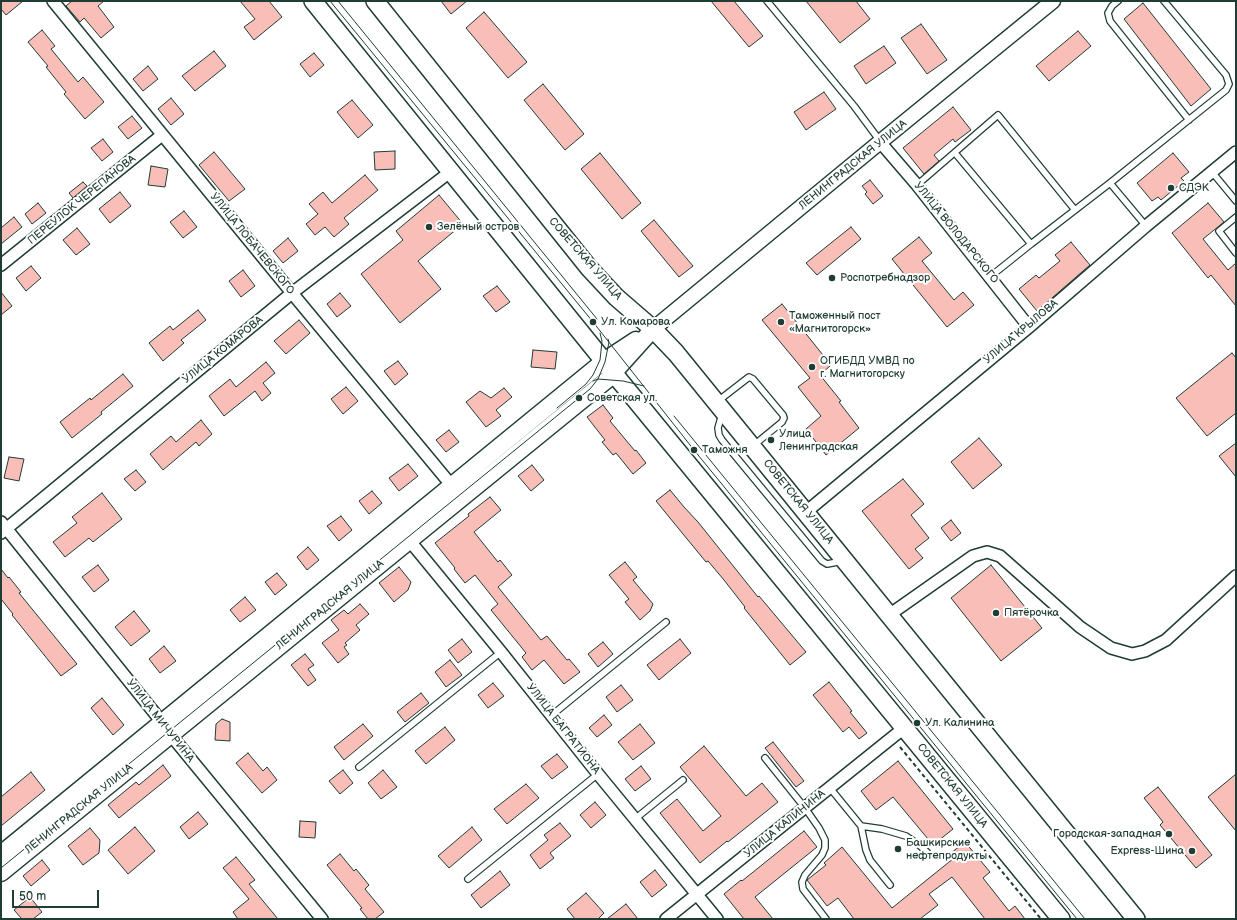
<!DOCTYPE html>
<html>
<head>
<meta charset="utf-8">
<style>
	body { margin:0 }
	#map { position:relative; width:1237px; height:920px; overflow:hidden; background:#fff; font-family:"Balsamiq Sans",sans-serif }
	canvas { display:block }
	.frame { position:absolute; inset:0; border:2px solid #1f3d34; pointer-events:none }
	.scale { position:absolute; left:12px; top:890px; width:87px; height:18px; box-sizing:border-box; border:2px solid #1f3d34; border-top:0; padding-left:5px; font-size:12px; line-height:14px; white-space:nowrap; color:#1f3d34; -webkit-text-stroke:3px #fff; paint-order:stroke }
</style>
</head>
<body>
<div id="map">
<canvas width="1237" height="920"></canvas>
<div class="frame"></div>
<div class="scale">50 m</div>
</div>
<script>
const g = document.querySelector('canvas').getContext('2d');
g.lineJoin = 'round';
function paint(path, color) { g.fillStyle = color; g.fill(path, 'evenodd'); }
const poly = rows => new Path2D(rows.map(r => 'M' + r).join(''));
function strokePath(path, color, width, dash) { g.strokeStyle = color; g.lineWidth = width; g.lineCap = dash ? 'butt' : 'round'; g.setLineDash(dash || []); g.stroke(path); }
function label(font, color, halo, rows, align = 'center') {
  g.font = font + ' "Balsamiq Sans",sans-serif'; g.lineWidth = 4; g.setLineDash([]); g.textBaseline = 'middle'; g.strokeStyle = halo; g.fillStyle = color; for (const [text, x, y, turn = 0] of rows) {
    g.save(); g.translate(x, y); g.rotate((+turn || 0) * Math.PI / 180); g.textAlign = isNaN(turn) ? turn : align; if (halo) g.strokeText(text, 0, 0); g.fillText(text, 0, 0); g.restore();
  }
}
const building = poly([
	[1,1,23,1,6,15,1,9,1,1],
	[72,1,104,1,98,6,114,27,101,38,84,18,80,22,66,6,72,1],
	[240,1,269,1,282,17,254,40,244,27,255,19,240,1],
	[441,1,467,1,451,14,441,1],
	[711,1,734,1,763,36,749,47,711,1],
	[806,1,856,1,870,19,840,43,806,1],
	[1143,3,1211,89,1191,106,1124,19,1143,3],
	[484,12,527,62,508,78,466,28,484,12],
	[921,24,947,60,927,74,901,38,921,24],
	[42,30,55,46,51,49,78,82,83,77,104,102,85,119,64,94,66,92,46,67,48,66,28,42,42,30],
	[1078,31,1091,46,1049,81,1036,66,1078,31],
	[884,46,896,63,866,84,854,66,884,46],
	[214,51,226,66,195,91,182,76,214,51],
	[314,53,324,65,310,77,300,64,314,53],
	[148,66,158,79,143,91,133,79,148,66],
	[543,84,584,134,565,150,524,100,543,84],
	[824,92,836,109,806,130,794,112,824,92],
	[171,98,184,114,171,125,158,109,171,98],
	[352,100,373,125,358,138,337,112,352,100],
	[953,107,971,130,955,142,953,139,934,155,939,161,924,174,903,148,953,107],
	[132,116,142,128,128,139,118,127,132,116],
	[103,139,113,152,102,161,91,148,103,139],
	[395,151,395,169,375,170,374,152,395,151],
	[214,152,245,189,229,201,199,165,214,152],
	[600,153,641,203,622,219,581,169,600,153],
	[1173,153,1189,172,1181,178,1184,181,1161,200,1158,197,1152,201,1137,183,1173,153],
	[151,166,168,169,165,187,148,185,151,166],
	[365,175,378,190,344,218,349,224,334,237,325,227,315,235,306,224,318,214,309,204,323,192,332,203,365,175],
	[870,180,883,196,873,204,865,194,867,192,862,186,870,180],
	[83,182,87,186,73,198,69,193,83,182],
	[120,192,131,206,110,223,99,209,120,192],
	[439,195,463,224,418,261,441,289,400,323,361,274,403,240,396,231,439,195],
	[38,203,46,213,32,224,25,214,38,203],
	[1208,203,1224,222,1203,239,1228,270,1236,263,1236,306,1211,275,1208,278,1172,233,1208,203],
	[184,211,197,227,183,238,170,222,184,211],
	[14,217,22,227,1,244,1,228,14,217],
	[654,220,693,266,679,277,641,231,654,220],
	[851,227,861,239,817,275,806,263,851,227],
	[77,228,90,244,76,255,63,240,77,228],
	[919,237,932,253,922,261,954,300,963,292,974,305,947,327,892,259,919,237],
	[288,238,298,251,283,263,273,251,288,238],
	[1071,242,1090,265,1037,311,1019,289,1036,275,1039,278,1060,261,1055,255,1071,242],
	[31,266,41,278,26,291,16,278,31,266],
	[243,270,255,286,241,297,229,281,243,270],
	[497,286,510,302,496,312,483,296,497,286],
	[1,292,12,306,1,315,1,292],
	[340,293,351,306,337,317,327,304,340,293],
	[782,304,831,365,820,375,841,401,839,402,859,428,826,455,806,429,821,416,798,387,810,378,762,320,782,304],
	[198,310,206,320,181,340,184,343,163,361,149,343,170,326,173,330,198,310],
	[299,320,310,333,286,354,274,341,299,320],
	[533,350,557,352,555,369,531,367,533,350],
	[1232,353,1236,358,1236,413,1207,436,1176,398,1232,353],
	[398,361,408,374,395,385,384,371,398,361],
	[266,362,275,373,263,383,271,393,262,401,255,391,224,416,209,396,230,379,236,387,266,362],
	[123,374,133,386,101,412,102,414,72,438,60,422,90,398,91,400,123,374],
	[346,387,358,401,343,414,331,399,346,387],
	[504,388,512,397,496,410,501,416,486,427,466,402,480,391,491,398,504,388],
	[603,405,613,418,610,421,635,451,636,450,646,463,633,474,616,453,613,455,602,442,605,440,587,417,603,405],
	[201,420,212,434,199,446,196,442,163,470,150,454,171,436,176,442,201,420],
	[449,430,459,442,446,452,436,440,449,430],
	[979,438,1002,465,973,489,951,462,979,438],
	[1236,443,1236,477,1219,456,1236,443],
	[9,457,24,459,19,481,4,478,9,457],
	[408,464,418,476,399,491,389,478,408,464],
	[532,465,544,480,531,491,518,476,532,465],
	[136,470,146,482,135,491,124,479,136,470],
	[903,479,924,504,911,515,929,538,915,549,923,558,909,569,862,511,903,479],
	[670,490,684,507,698,522,758,597,759,596,806,652,790,665,744,608,745,607,724,580,708,561,706,562,656,501,670,490],
	[372,491,382,503,369,514,359,501,372,491],
	[102,493,122,519,93,542,89,538,65,557,53,542,77,523,72,517,102,493],
	[490,497,501,510,474,532,498,562,500,560,512,575,498,587,541,640,547,636,567,660,569,659,580,672,564,684,544,660,532,670,522,657,526,653,491,610,498,604,475,575,465,583,454,569,455,568,435,543,469,516,468,514,490,497],
	[341,516,352,530,339,541,327,526,341,516],
	[951,520,961,533,951,541,941,528,951,520],
	[308,547,319,560,307,570,297,557,308,547],
	[625,562,637,577,633,580,653,604,650,611,640,620,625,602,629,599,609,575,625,562],
	[98,565,109,580,94,592,82,577,98,565],
	[991,565,1042,628,1001,661,951,598,991,565],
	[399,567,411,582,408,590,394,602,379,583,399,567],
	[1,569,8,578,9,577,21,592,19,593,77,664,61,676,12,615,13,614,1,599,1,569],
	[277,573,287,585,275,595,265,582,277,573],
	[245,597,256,610,240,622,230,610,245,597],
	[360,604,369,614,356,625,360,630,345,643,347,645,344,647,349,654,338,663,322,643,339,630,331,620,344,610,348,614,360,604],
	[134,611,150,631,131,646,115,627,134,611],
	[462,639,472,652,458,663,448,650,462,639],
	[680,639,691,653,659,680,647,665,680,639],
	[603,642,613,654,598,667,588,654,603,642],
	[164,646,176,661,160,673,149,659,164,646],
	[305,654,314,665,308,669,316,680,308,686,291,665,305,654],
	[450,660,462,675,446,687,435,672,450,660],
	[829,682,852,711,850,712,867,733,859,739,849,727,843,732,813,695,829,682],
	[493,683,504,696,488,708,478,695,493,683],
	[621,685,633,700,617,712,606,697,621,685],
	[421,693,429,703,405,722,397,712,421,693],
	[102,698,124,725,113,735,91,708,102,698],
	[604,715,612,725,597,737,589,728,604,715],
	[222,719,230,722,230,741,215,740,216,724,222,719],
	[363,724,373,736,344,760,334,747,363,724],
	[640,724,655,743,633,760,618,742,640,724],
	[445,727,455,740,426,764,415,751,445,727],
	[773,742,804,781,796,787,765,748,773,742],
	[704,746,746,796,762,783,778,802,728,842,727,841,700,863,660,813,677,799,703,831,721,816,680,767,704,746],
	[248,753,263,771,267,767,277,780,262,793,236,763,248,753],
	[557,754,568,767,552,779,541,766,557,754],
	[898,761,953,829,933,845,893,797,876,810,861,791,898,761],
	[163,765,171,776,119,818,108,805,136,782,139,785,163,765],
	[641,766,651,779,635,791,625,779,641,766],
	[343,770,353,783,340,794,329,781,343,770],
	[383,770,397,787,381,799,368,783,383,770],
	[31,772,45,790,1,826,1,797,31,772],
	[1236,774,1236,831,1208,797,1236,774],
	[526,784,539,798,507,824,494,809,526,784],
	[1158,787,1212,855,1196,868,1160,825,1163,822,1144,798,1158,787],
	[595,802,606,815,591,828,580,815,595,802],
	[198,812,208,824,189,839,180,827,198,812],
	[300,821,316,822,315,838,299,837,300,821],
	[560,823,571,836,550,853,554,858,540,869,530,855,548,840,544,835,560,823],
	[135,827,155,851,128,874,108,850,135,827],
	[472,827,482,840,449,868,438,856,472,827],
	[90,828,100,840,99,853,83,865,68,846,90,828],
	[804,831,817,847,755,897,773,919,744,919,724,894,741,880,742,881,804,831],
	[965,842,990,872,983,878,1009,911,1015,906,1025,919,985,919,952,877,929,894,938,905,920,919,854,919,838,898,827,906,807,880,826,865,824,863,842,847,892,908,954,858,951,853,965,842],
	[340,854,354,871,356,869,369,885,365,889,384,912,375,919,368,919,360,909,362,908,327,865,340,854],
	[236,857,255,880,249,884,278,919,238,919,233,912,249,899,223,868,236,857],
	[42,860,50,870,31,886,23,876,42,860],
	[655,870,667,885,652,897,640,882,655,870],
	[500,871,510,885,481,908,471,895,500,871],
	[586,893,604,913,598,919,575,919,567,909,586,893],
	[30,897,42,912,33,919,22,919,14,910,30,897],
	[626,904,638,919,607,919,626,904]
]);
const path = poly([
	[900,747,1041,919]
]);
const service = poly([
	[767,1,854,106,880,141],
	[1118,1,1112,6,1108,13,1110,21,1189,120],
	[955,153,1031,244,991,276],
	[1212,172,1236,201],
	[1110,183,1146,226],
	[917,185,998,115,1075,210,1031,244],
	[1075,210,1110,183,1226,90,1229,84,1226,75,1164,1],
	[1236,217,1219,231,1236,253],
	[718,401,749,377,753,379,783,415,784,418,782,422,754,445],
	[722,414,718,428,719,435,722,440,822,561,827,564,843,561],
	[552,715,666,622],
	[765,758,805,808,819,828,825,840,825,848,822,855,805,875,802,882,803,889,826,919],
	[359,767,501,652],
	[830,788,861,826,882,829,906,836,918,844,927,852],
	[635,819,683,780],
	[861,826,866,850,870,860,890,885],
	[468,879,598,774]
]);
const minor = poly([
	[53,1,292,293,452,486],
	[880,142,917,185,1029,327],
	[1,265,162,135],
	[806,512,1029,327,1146,226,1236,152],
	[1,522,157,716,161,723,322,919],
	[1,533,292,293,450,172],
	[409,540,501,652,598,774,717,919],
	[889,615,973,556,987,552,1000,556,1080,627,1111,648,1132,654,1145,651,1166,640,1236,576],
	[666,919,904,728]
]);
const tertiary = poly([
	[653,329,880,142,1053,1]
]);
const secondary = poly([
	[1,854,604,361,636,340],
	[1,873,608,379,653,329]
]);
const primary = poly([
	[313,1,620,381,1061,919],
	[375,1,589,268,616,297,653,329,676,353,1136,919]
]);
const tram = poly([
	[330,1,593,322,694,450,1077,919],
	[338,1,597,319],
	[593,381,598,379,623,381,644,386],
	[557,408,586,384,593,375,600,360,602,341,600,333],
	[674,416,1085,919],
	[1,868,590,389,598,379,605,362,609,342,608,339]
]);
const markers = [
	[1171,188,4,"#1f3d34"],
	[429,227,4,"#1f3d34"],
	[832,278,4,"#1f3d34"],
	[593,322,4,"#1f3d34"],
	[781,322,4,"#1f3d34"],
	[812,367,4,"#1f3d34"],
	[579,398,4,"#1f3d34"],
	[771,440,4,"#1f3d34"],
	[694,450,4,"#1f3d34"],
	[996,613,4,"#1f3d34"],
	[917,723,4,"#1f3d34"],
	[1169,834,4,"#1f3d34"],
	[898,849,4,"#1f3d34"],
	[1192,851,4,"#1f3d34"]
];
const streetNames = [
	["ЛЕНИНГРАДСКАЯ УЛИЦА",853,165,-39],
	["ПЕРЕУЛОК ЧЕРЕПАНОВА",82,200,-39],
	["УЛИЦА ВОЛОДАРСКОГО",956,233,51],
	["УЛИЦА ЛОБАЧЕВСКОГО",252,244,51],
	["СОВЕТСКАЯ УЛИЦА",585,259,49],
	["УЛИЦА КРЫЛОВА",1021,332,-40],
	["УЛИЦА КОМАРОВА",223,350,-39],
	["СОВЕТСКАЯ УЛИЦА",798,502,51],
	["ЛЕНИНГРАДСКАЯ УЛИЦА",330,605,-39],
	["УЛИЦА МИЧУРИНА",160,721,52],
	["УЛИЦА БАГРАТИОНА",563,729,52],
	["СОВЕТСКАЯ УЛИЦА",952,786,51],
	["ЛЕНИНГРАДСКАЯ УЛИЦА",79,809,-39],
	["УЛИЦА КАЛИНИНА",785,824,-39]
];
const poiNames = [
	["СДЭК",1179,188],
	["Зелёный остров",437,227],
	["Роспотребнадзор",840,278],
	["Таможенный пост",789,316],
	["«Магнитогорск»",789,329],
	["Ул. Комарова",601,322],
	["ОГИБДД УМВД по",820,361],
	["г. Магнитогорску",820,374],
	["Советская ул.",587,398],
	["Улица",779,434],
	["Ленинградская",779,447],
	["Таможня",702,450],
	["Пятёрочка",1004,613],
	["Ул. Калинина",925,723],
	["Городская-западная",1161,834,"right"],
	["Башкирские",906,843],
	["нефтепродукты",906,856],
	["Express-Шина",1184,851,"right"]
];
paint(building, '#fabeb8');
strokePath(building, '#1f3d34', 1);
strokePath(service, '#1f3d34', 8);
strokePath(minor, '#1f3d34', 14);
strokePath(tertiary, '#1f3d34', 17);
strokePath(secondary, '#1f3d34', 19);
strokePath(primary, '#1f3d34', 20);
strokePath(path, '#1f3d34', 2, [4, 3]);
strokePath(service, '#fff', 5.5);
strokePath(minor, '#fff', 11);
strokePath(tertiary, '#fff', 14);
strokePath(secondary, '#fff', 16);
strokePath(primary, '#fff', 17);
strokePath(tram, '#1f3d34', 1);
for (const [x, y, r, color] of markers) { const dot = new Path2D(); dot.arc(x, y, r, 0, 2 * Math.PI); g.fillStyle = color; g.fill(dot); strokePath(dot, '#fff', 1.5); }
label('11px', '#1f3d34', '#fff', streetNames);
label('11px', '#1f3d34', '#fff', poiNames, 'left');
</script>
</body>
</html>
